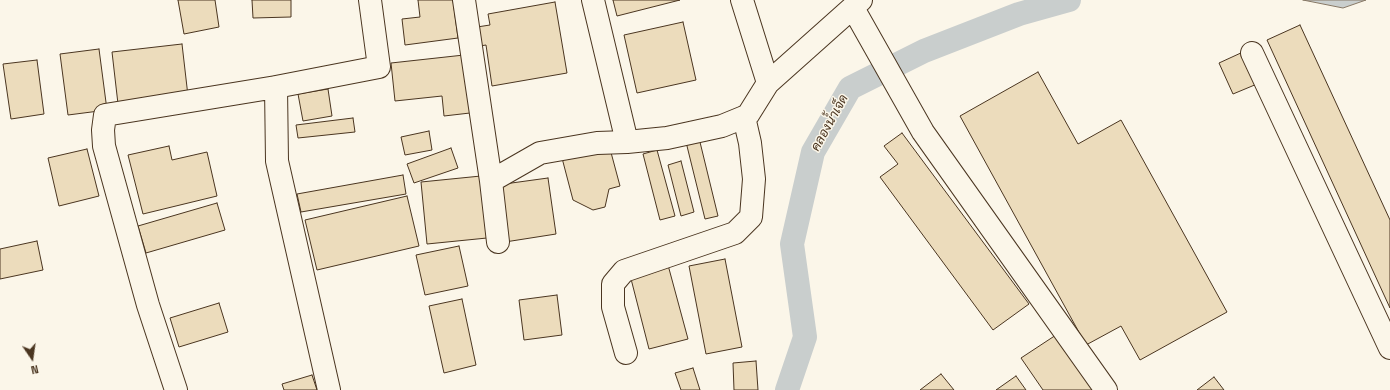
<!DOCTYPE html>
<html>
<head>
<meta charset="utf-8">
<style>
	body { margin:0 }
	#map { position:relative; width:1390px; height:390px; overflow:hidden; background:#fbf6e9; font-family:"Space Grotesk",sans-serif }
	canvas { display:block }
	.north { position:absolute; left:12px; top:338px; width:40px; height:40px; -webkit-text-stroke:3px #fbf6e9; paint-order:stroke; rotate:167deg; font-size:11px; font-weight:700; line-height:16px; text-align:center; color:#4a3520 }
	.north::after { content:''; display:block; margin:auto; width:14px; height:18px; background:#4a3520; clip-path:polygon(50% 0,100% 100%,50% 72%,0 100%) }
</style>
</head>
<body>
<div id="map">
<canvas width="1390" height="390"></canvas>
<div class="north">N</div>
</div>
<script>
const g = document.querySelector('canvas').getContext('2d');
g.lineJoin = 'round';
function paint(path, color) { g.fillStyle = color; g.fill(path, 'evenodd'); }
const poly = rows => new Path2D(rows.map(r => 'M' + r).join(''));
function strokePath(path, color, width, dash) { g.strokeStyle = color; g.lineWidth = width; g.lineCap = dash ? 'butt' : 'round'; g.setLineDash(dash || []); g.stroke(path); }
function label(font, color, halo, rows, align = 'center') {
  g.font = font + ' "Space Grotesk",Sarabun,sans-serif'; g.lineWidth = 3; g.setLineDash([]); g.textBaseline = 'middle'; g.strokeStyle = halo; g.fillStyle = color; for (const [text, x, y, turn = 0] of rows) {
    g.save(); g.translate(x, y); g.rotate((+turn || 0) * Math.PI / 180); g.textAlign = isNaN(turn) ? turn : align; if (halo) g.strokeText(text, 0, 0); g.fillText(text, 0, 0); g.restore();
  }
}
const water = poly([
	[1303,0,1366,0,1343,8,1303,0]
]);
const canal = poly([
	[787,390,805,337,792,244,813,152,850,88,924,51,1019,14,1069,0]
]);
const building = poly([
	[178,0,215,0,219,27,184,34,178,0],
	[252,0,291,0,291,17,253,18,252,0],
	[418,0,453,0,458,38,405,45,402,19,420,17,418,0],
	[613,0,680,0,617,16,613,0],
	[555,2,567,73,492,86,486,45,480,46,477,27,490,25,488,14,555,2],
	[683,22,696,80,637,93,624,35,683,22],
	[1300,25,1390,220,1390,308,1267,40,1300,25],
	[182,44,188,96,118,104,112,52,182,44],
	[99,49,107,110,68,115,60,54,99,49],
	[1243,52,1257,84,1233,94,1219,63,1243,52],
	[464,55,470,113,444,116,442,96,395,101,391,63,464,55],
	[37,60,44,114,11,119,3,64,37,60],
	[1038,72,1078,144,1121,120,1227,312,1140,360,1121,326,1086,345,960,116,1038,72],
	[328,89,332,116,303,121,298,94,328,89],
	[353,118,355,132,298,138,296,125,353,118],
	[429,131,432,150,405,155,401,137,429,131],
	[902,133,1029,304,993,330,880,177,898,164,884,146,902,133],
	[699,138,718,216,705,219,686,142,699,138],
	[609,145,620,186,609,189,605,207,593,210,573,200,562,158,609,145],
	[169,146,172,160,207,152,217,196,143,214,128,155,169,146],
	[451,148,458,168,414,183,407,164,451,148],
	[87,149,99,196,59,206,48,158,87,149],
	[657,150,675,216,660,220,643,154,657,150],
	[681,161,694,212,681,216,668,165,681,161],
	[403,175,406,194,301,212,297,194,403,175],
	[481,176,487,238,427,244,421,182,481,176],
	[548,178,556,234,505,242,497,185,548,178],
	[407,196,419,246,317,270,305,220,407,196],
	[217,203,225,230,146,253,138,226,217,203],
	[37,241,43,270,0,279,0,249,37,241],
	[459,246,468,286,425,295,416,255,459,246],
	[725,259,742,347,706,354,689,266,725,259],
	[668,265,688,339,649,349,630,275,668,265],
	[557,295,562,335,524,340,519,300,557,295],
	[462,299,476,365,444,373,429,306,462,299],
	[219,303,228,332,179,347,170,318,219,303],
	[1056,335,1094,390,1043,390,1021,358,1056,335],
	[756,361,758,390,734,390,733,363,756,361],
	[693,368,700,390,681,390,675,373,693,368],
	[941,374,954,390,920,390,941,374],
	[312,375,317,390,284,390,282,384,312,375],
	[1016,376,1026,390,996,390,1016,376],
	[1214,377,1224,390,1197,390,1214,377]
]);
const minor = poly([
	[464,0,491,181,498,242],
	[593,0,627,142],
	[742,0,768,83],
	[853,8,923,132,1106,390],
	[1252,53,1390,348],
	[276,87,277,161,329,390],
	[491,181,540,153,597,143,627,142,667,138,722,126,744,117,748,115,768,83,861,0],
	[626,353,613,307,613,284,624,271,735,233,751,217,754,179,750,143,744,117],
	[176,390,148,305,104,146,103,130,105,115,276,87,379,67,370,0]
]);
const waterNames = [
	["คลองน้ำเจ็ด",830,123,-61]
];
paint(water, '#c9cecd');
strokePath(water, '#887966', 1);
strokePath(canal, '#c9cecd', 24);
paint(building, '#ecdcbc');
strokePath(building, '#4a3520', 1);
strokePath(minor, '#4a3520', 24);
strokePath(minor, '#fbf6e9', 22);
label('italic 13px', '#4a3520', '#fbf6e9', waterNames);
</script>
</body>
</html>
